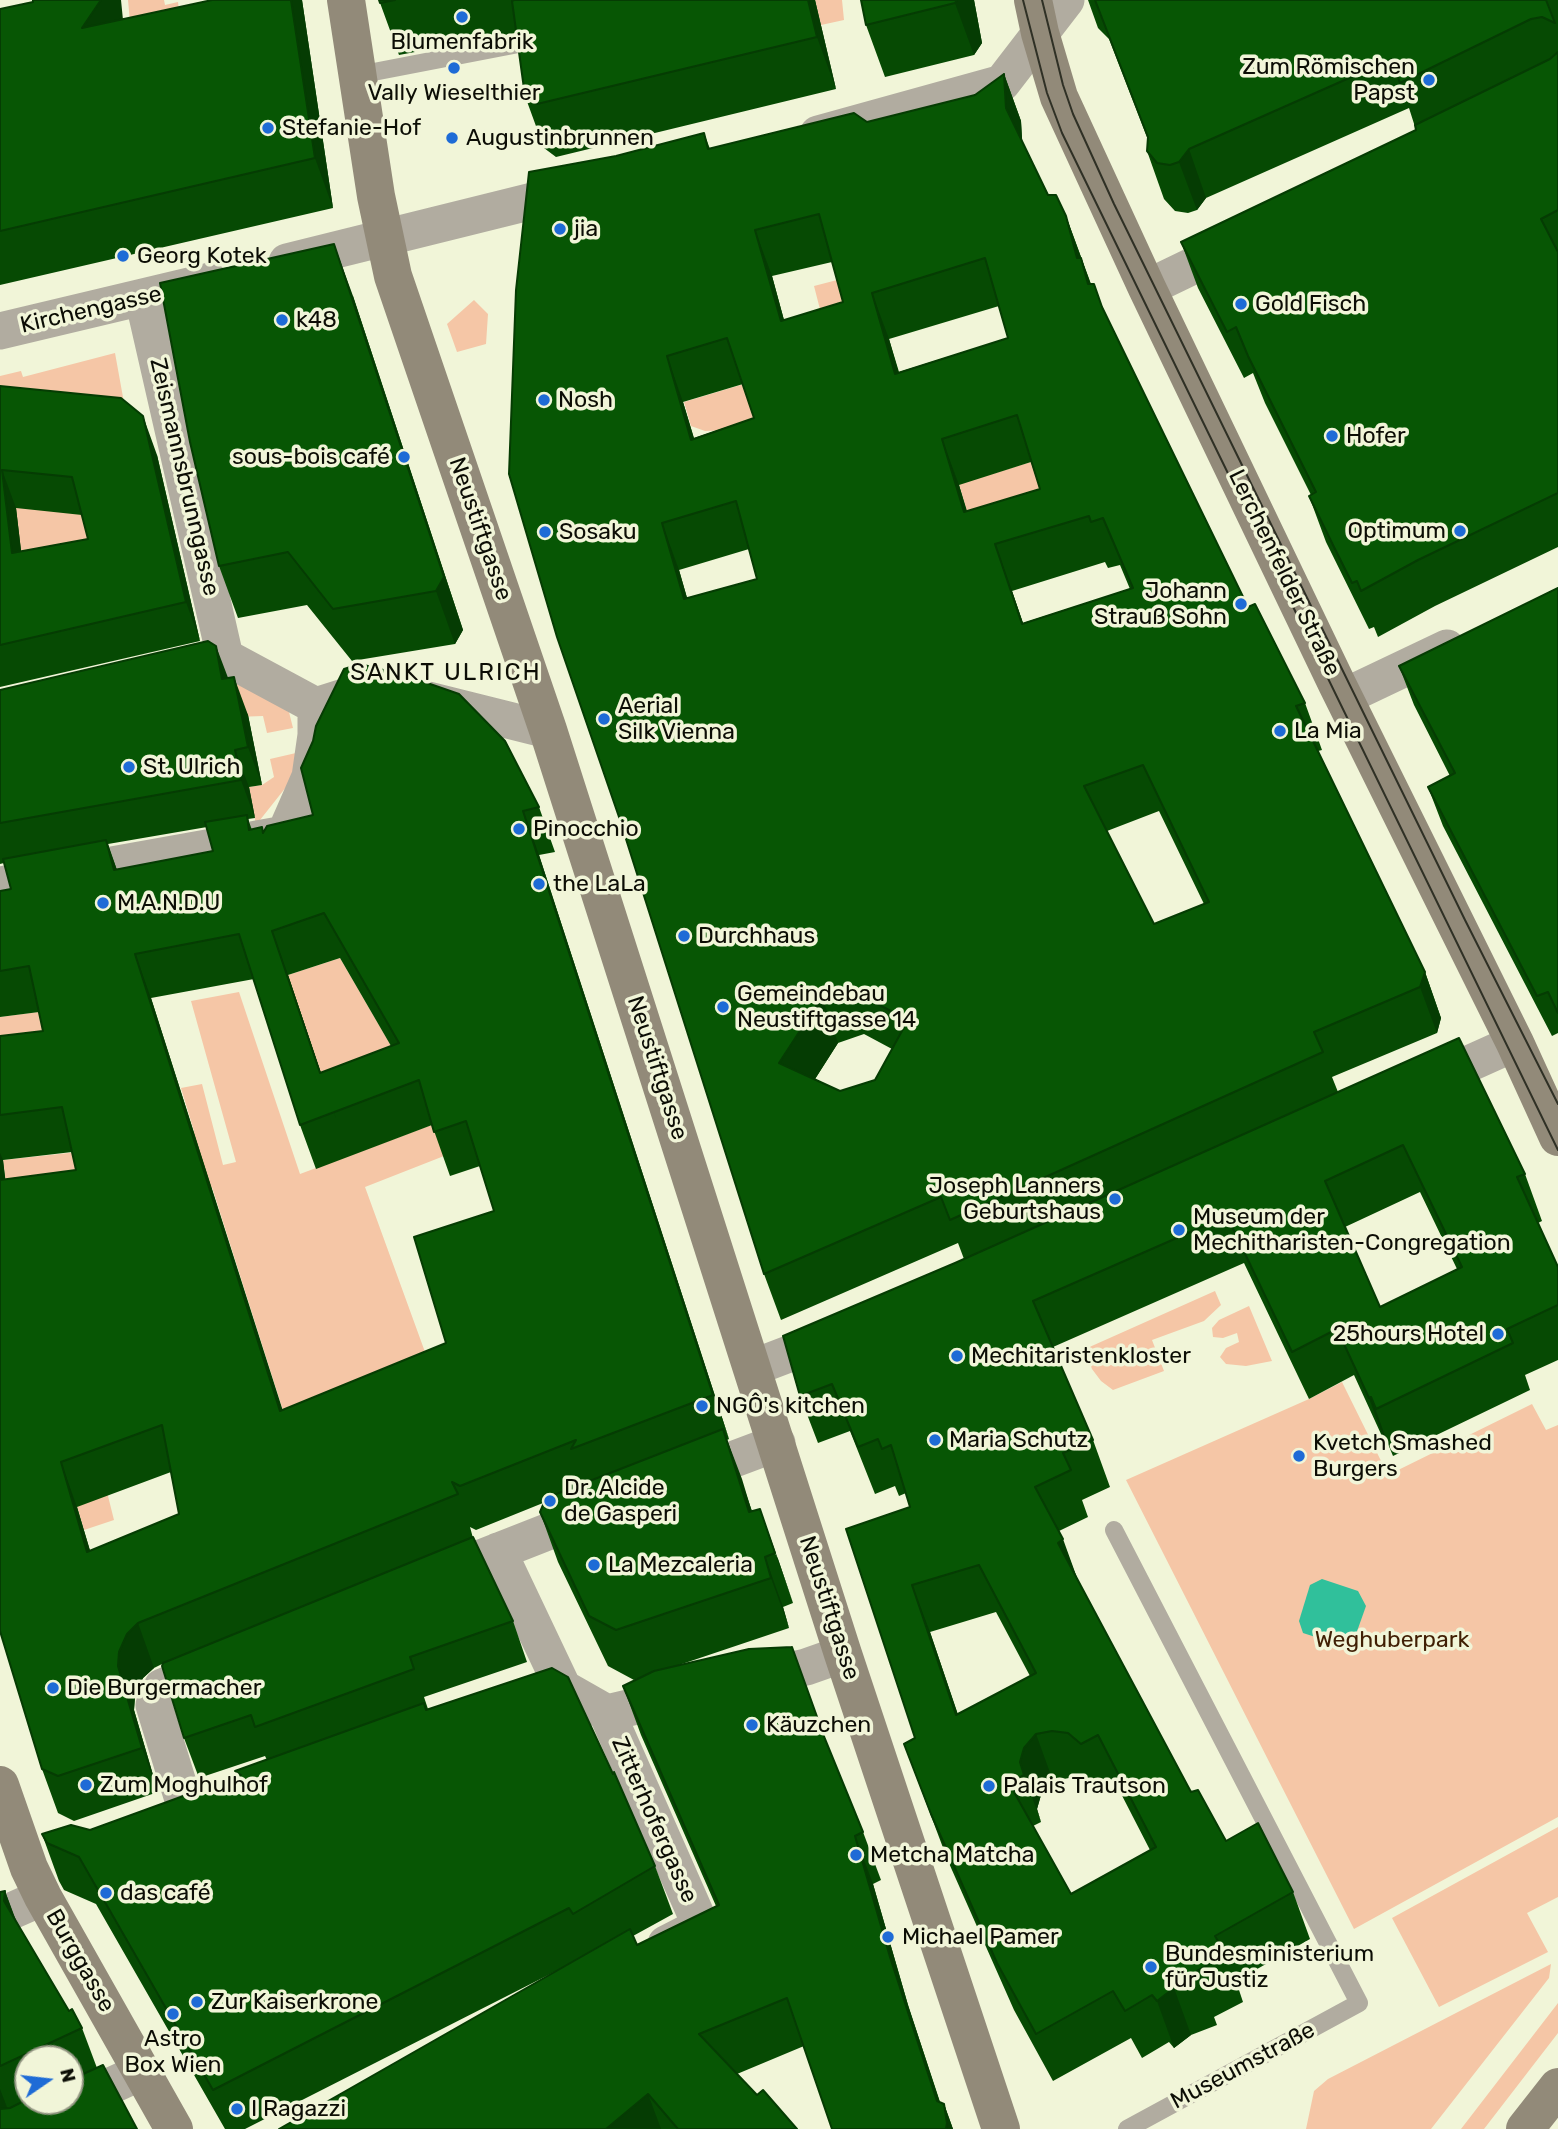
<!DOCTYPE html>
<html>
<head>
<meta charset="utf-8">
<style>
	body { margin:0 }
	#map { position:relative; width:1558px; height:2129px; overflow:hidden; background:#f1f5d8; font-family:Rubik,sans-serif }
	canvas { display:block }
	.north { position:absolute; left:14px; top:2045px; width:70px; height:70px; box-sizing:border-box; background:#f1f5d8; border:2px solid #959884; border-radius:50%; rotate:76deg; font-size:19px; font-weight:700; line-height:28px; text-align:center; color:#0c0d05 }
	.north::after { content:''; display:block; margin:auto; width:24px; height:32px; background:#1e6bd6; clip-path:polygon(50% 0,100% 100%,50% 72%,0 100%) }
</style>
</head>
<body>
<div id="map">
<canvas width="1558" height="2129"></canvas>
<div class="north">N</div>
</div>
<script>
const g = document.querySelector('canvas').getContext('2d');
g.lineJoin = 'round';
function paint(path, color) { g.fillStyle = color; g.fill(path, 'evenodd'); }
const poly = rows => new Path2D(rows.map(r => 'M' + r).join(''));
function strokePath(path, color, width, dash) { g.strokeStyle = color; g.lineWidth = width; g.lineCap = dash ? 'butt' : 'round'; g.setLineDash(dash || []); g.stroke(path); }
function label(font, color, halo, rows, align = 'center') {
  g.font = font + ' Rubik,sans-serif'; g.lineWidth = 7; g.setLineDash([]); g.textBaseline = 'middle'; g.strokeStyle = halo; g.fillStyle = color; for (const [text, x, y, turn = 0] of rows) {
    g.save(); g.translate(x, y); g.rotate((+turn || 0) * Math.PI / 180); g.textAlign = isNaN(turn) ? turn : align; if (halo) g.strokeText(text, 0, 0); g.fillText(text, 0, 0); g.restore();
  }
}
const green = poly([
	[128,0,164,0,165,5,178,2,180,18,130,22],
	[815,0,842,0,844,20,821,25],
	[841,279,860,348,832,356,814,286],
	[474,300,488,314,486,344,457,352,447,324],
	[115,353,130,436,0,424,0,376,21,371,23,377],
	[744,384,756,422,731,430,705,431,691,426,684,402],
	[1034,461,1057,536,980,558,959,484],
	[15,505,81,511,103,583,26,594],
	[229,678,289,712,293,728,267,733,263,716,236,717],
	[296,753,298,772,256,825,249,787,262,785,274,777,270,759],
	[340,958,415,1087,336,1118,285,976],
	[239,992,300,1174,434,1124,444,1156,365,1187,441,1396,286,1420,212,1187,135,1209,159,1143,194,1131,181,1088,202,1084,223,1165,236,1162,191,1001],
	[45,1011,59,1076,0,1083,0,1017],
	[78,1152,92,1215,11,1225,3,1160],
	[1215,1291,1221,1305,1204,1321,1152,1340,1164,1371,1113,1390,1101,1381,1092,1369,1085,1349],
	[1249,1306,1272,1361,1246,1366,1226,1364,1220,1357,1226,1348,1239,1342,1237,1333,1223,1338,1213,1337,1212,1328,1219,1320],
	[1342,1382,1388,1475,1532,1404,1546,1430,1558,1425,1558,1817,1354,1929,1126,1480,1309,1399],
	[100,1464,114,1520,84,1530,68,1477],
	[1558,1827,1558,1897,1527,1913,1548,1952,1439,2007,1392,1918],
	[1551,1964,1549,1978,1431,2129,1306,2129,1314,2091,1328,2079],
	[1558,2003,1558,2033,1484,2129,1461,2129]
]);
const water = poly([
	[1322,1579,1358,1591,1366,1606,1355,1637,1340,1645,1303,1633,1299,1621,1310,1585]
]);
const lane = poly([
	[358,75,529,42],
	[1114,1530,1359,2003,1127,2129]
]);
const street = poly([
	[818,134,1002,83,1066,0],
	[287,262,573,191],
	[1147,288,1234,246],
	[143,298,225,657],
	[0,331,210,281],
	[202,662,225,657,316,706],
	[1344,697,1447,648],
	[428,700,548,730],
	[0,885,285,834,310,777,316,735,316,706,376,687],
	[1426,1083,1515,1043],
	[752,1368,836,1336],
	[689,1476,777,1443],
	[498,1551,563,1688],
	[435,1576,593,1514],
	[753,1679,806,1667,843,1654],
	[530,1699,563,1688,607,1713,679,1696],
	[607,1713,701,1926,666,1944],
	[189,1819,154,1705,162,1687,213,1666],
	[0,1916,43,1897],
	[17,2129,143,2071]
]);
const secondary = poly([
	[346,0,376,196,393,276,548,730,843,1654,1001,2129],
	[1033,0,1040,33,1059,97,1147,288,1337,684,1515,1043,1558,1137],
	[0,1785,29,1868,43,1897,174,2129],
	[1525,2129,1558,2087]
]);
const tram = poly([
	[1023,0,1047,93,1062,133,1558,1150],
	[1042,0,1063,85,1073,114,1114,204,1465,920,1558,1104]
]);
const wall = poly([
	[302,0,333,208,0,285,0,9,33,2,123,19],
	[379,0,815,0,836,89,556,157,544,148,525,96,516,33,399,55],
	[861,0,974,0,982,43,974,55,885,77,866,25],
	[1088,0,1558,0,1558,547,1435,606,1378,637,1374,627,1369,629,1326,542,1309,496,1311,495,1265,403,1253,373,1244,378,1198,288,1181,242,1416,130,1409,108,1206,198,1197,210,1188,213,1175,211,1164,199,1147,151,1148,140,1109,39,1098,28],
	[1004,74,1021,121,1022,141,1048,195,1066,216,1091,284,1248,607,1305,703,1322,750,1318,751,1425,972,1441,1018,1437,1033,1332,1077,1338,1092,1525,1174,1542,1221,1538,1223,1558,1267,1558,1360,1525,1375,1530,1390,1393,1456,1388,1444,1386,1445,1354,1375,1309,1399,1244,1263,1053,1347,1093,1440,1110,1487,1082,1500,1088,1517,1059,1531,1078,1581,1191,1792,1226,1841,1293,1892,1310,1939,1236,1981,1243,2002,1214,2017,1217,2025,1191,2035,1174,2048,1169,2042,1142,2058,1131,2038,1053,2081,1014,2010,948,1861,904,1744,915,1738,910,1507,906,1493,899,1496,895,1486,875,1494,850,1431,818,1443,800,1396,964,1259,958,1243,781,1320,764,1274,619,817,616,156,704,133,710,149,867,122,975,95],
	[832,262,843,302,784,320,772,276],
	[999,306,1008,338,899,372,889,339],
	[743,384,754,418,694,438,683,402],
	[1031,462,1040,489,967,511,959,485],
	[749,549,757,579,687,598,679,570],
	[1105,562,1108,568,1120,565,1130,589,1023,623,1012,591],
	[1159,811,1204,904,1154,924,1107,831],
	[864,1034,892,1049,875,1080,840,1091,815,1079,838,1043],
	[1420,1192,1457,1269,1380,1307,1345,1227],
	[996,1612,1030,1676,958,1715,930,1632],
	[1069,1778,1085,1780,1098,1791,1115,1782,1150,1850,1071,1894,1033,1826,1041,1822,1037,1809,1041,1795,1053,1781],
	[353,296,463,630,455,644,352,661,307,605,238,618,219,566],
	[0,386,157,455,200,641,0,687],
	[16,508,82,515,88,539,21,551],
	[1558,588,1558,1033,1552,1036,1443,826,1428,787,1450,776,1414,705,1399,666],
	[228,678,248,715,262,785,249,787,255,818,248,819,252,830,262,827,264,832,539,807,555,852,539,855,729,1439,727,1440,752,1511,778,1559,793,1603,783,1607,789,1628,676,1666,827,1744,863,1832,881,1880,873,1884,908,2005,940,2102,944,2104,953,2129,832,2129,804,2046,737,2074,757,2095,797,2129,279,2129,570,1964,245,2129,225,2129,96,1904,64,1890,59,1881,42,1834,90,1830,237,1777,235,1771,267,1760,265,1756,199,1778,184,1738,162,1664,154,1668,143,1678,135,1696,134,1710,158,1792,74,1821,58,1813,42,1769,0,1631,0,1036,43,1031,39,1012,0,1017,0,891,11,889,4,863,0,864,0,690],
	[207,827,213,851,117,870,108,844],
	[340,958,391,1046,321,1073,288,975],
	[254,979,300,1125,316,1169,432,1125,450,1176,480,1166,494,1211,446,1343,282,1410,151,998],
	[72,1152,76,1170,5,1179,3,1160],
	[171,1472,179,1514,90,1551,77,1507],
	[543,1503,540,1512,558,1562,608,1666,634,1680,639,1678,623,1686,641,1735,716,1906,637,1945,633,1936,673,1914,655,1866,428,1709,424,1697,527,1662,513,1621,473,1538,470,1527,476,1530],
	[5,1891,15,1919,69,2011,72,2009,82,2028,97,2068,103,2065,137,2129,0,2129,0,1892],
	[28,2059,70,2059,70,2101,28,2101]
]);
const shadedWall = poly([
	[101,0,121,0,125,40,82,28],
	[291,0,302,0,333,208,315,158],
	[808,0,815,0,836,89,817,37],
	[957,0,974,0,982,43,974,55,955,3],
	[1004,74,1021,121,1023,154,1006,108],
	[1189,149,1206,198,1197,210,1179,162],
	[1066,216,1098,304,1105,331,1077,258],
	[755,230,772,276,797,368,781,321],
	[334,244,353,296,463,630,455,644,436,591],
	[872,293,889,339,912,420,895,374],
	[667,356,683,402,708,486,691,440],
	[143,416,157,455,200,641,186,602],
	[942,439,959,485,980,558,964,512],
	[2,470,16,508,26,592,12,553],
	[662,523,679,570,701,646,684,599],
	[995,544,1012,591,1039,670,1022,624],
	[216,646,230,683,222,679],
	[234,677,248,715,262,785,248,747],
	[235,750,249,787,255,818,241,780],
	[523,811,539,855,729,1439,713,1395],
	[106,840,122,884,114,870],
	[272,931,288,975,336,1118,320,1073],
	[135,954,151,998,297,1455,280,1411],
	[1425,972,1441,1018,1437,1033,1420,987],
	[822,997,838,1043,796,1109,779,1063],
	[0,1153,3,1160,11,1225,0,1194],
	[1371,1397,1388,1444,1386,1445,1369,1398],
	[723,1429,742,1479,767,1562,749,1512],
	[61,1462,77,1507,104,1597,87,1552],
	[760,1509,778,1559,793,1603,775,1553],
	[1063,1539,1080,1586,1058,1543],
	[765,1557,783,1607,789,1628,771,1578],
	[912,1585,930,1632,974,1762,956,1715],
	[138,1623,154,1668,143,1678,135,1696,134,1710,158,1792,142,1748,118,1666,119,1652,127,1634],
	[1036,1734,1053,1781,1041,1795,1037,1809,1041,1822,1024,1775,1020,1762,1024,1748],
	[855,1836,873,1884,908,2005,947,2124,944,2104,953,2129,946,2129,890,1957],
	[5,1891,20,1931,4,1901],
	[1174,1988,1191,2035,1174,2048,1157,2001],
	[0,2089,8,2110,0,2117],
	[648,2094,661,2129,606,2129]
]);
const building = poly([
	[33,0,101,0,82,28,212,0,291,0,315,158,0,231,0,9,33,2,33,0],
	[379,0,395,0,380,3,379,0],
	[514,0,808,0,817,37,537,104,525,96,512,1,514,0],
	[861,0,957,0,955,3,866,25,861,0],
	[1095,0,1546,0,1555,23,1542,17,1531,19,1400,83,1392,59,1189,149,1179,162,1170,165,1157,163,1147,151,1148,137,1095,0],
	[1558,52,1558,210,1541,219,1558,252,1558,493,1418,560,1361,591,1357,581,1352,583,1334,547,1309,496,1316,492,1248,356,1236,327,1227,332,1181,242,1416,130,1415,125,1550,59,1558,52],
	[1004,74,1006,108,1048,195,1056,195,1066,216,1077,258,1081,258,1088,284,1094,284,1102,307,1248,607,1255,604,1305,703,1296,706,1425,972,1420,987,1314,1032,1323,1052,950,1220,941,1197,764,1274,619,817,557,637,509,474,516,290,529,172,616,156,704,133,708,149,854,113,867,122,975,95,1004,74],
	[819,214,843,302,781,321,755,230,819,214],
	[985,258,1008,338,895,374,872,293,985,258],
	[727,338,754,418,691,440,667,356,727,338],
	[1017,415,1040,489,964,512,942,439,1017,415],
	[736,501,757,579,684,599,662,523,736,501],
	[1089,516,1091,522,1103,518,1133,588,1022,624,995,544,1089,516],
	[1143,765,1209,902,1154,924,1084,786,1143,765],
	[847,988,908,1020,875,1080,840,1091,779,1063,822,997,847,988],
	[334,244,444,577,436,591,333,609,288,552,219,566,190,442,160,283,334,244],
	[0,386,121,398,143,416,186,602,0,645,0,386],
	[2,470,72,477,88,539,12,553,2,470],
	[1558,588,1558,1013,1548,992,1537,996,1428,787,1455,773,1399,666,1558,588],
	[208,641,216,646,222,679,234,677,248,747,235,750,241,780,0,823,0,690,208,641],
	[360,664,407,676,459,694,505,741,539,807,523,811,713,1395,571,1449,576,1440,460,1486,452,1482,458,1494,138,1623,127,1634,119,1652,118,1666,142,1748,58,1776,42,1769,0,1631,0,1180,76,1170,62,1107,0,1115,0,1036,43,1031,29,966,0,971,0,891,11,889,3,859,106,840,114,870,213,851,205,822,247,815,249,830,262,827,263,833,267,826,313,815,301,768,313,741,316,726,344,669,360,664],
	[324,913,399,1043,320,1073,272,931,324,913],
	[239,934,300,1125,419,1080,434,1132,466,1121,494,1211,414,1237,446,1343,280,1411,135,954,239,934],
	[162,1425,179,1514,87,1552,61,1462,162,1425],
	[1459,1038,1525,1174,1517,1177,1558,1267,1558,1305,1507,1329,1513,1343,1376,1409,1371,1397,1369,1398,1337,1329,1292,1352,1227,1216,1033,1301,1093,1440,1063,1453,1071,1470,1035,1487,1063,1539,1058,1543,1191,1792,1198,1790,1226,1841,1258,1823,1293,1892,1215,1936,1226,1955,1197,1971,1200,1978,1174,1988,1157,2001,1152,1995,1125,2011,1113,1991,1036,2034,997,1963,931,1814,904,1744,915,1738,846,1529,910,1507,891,1445,882,1449,878,1439,858,1447,832,1384,800,1396,783,1336,955,1263,1459,1038],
	[1403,1145,1462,1267,1380,1307,1325,1181,1403,1145],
	[979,1565,1036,1673,956,1715,912,1585,979,1565],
	[1052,1731,1068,1733,1081,1744,1098,1735,1156,1847,1071,1894,1009,1783,1024,1775,1020,1762,1024,1748,1036,1734,1052,1731],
	[723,1429,749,1512,760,1509,775,1553,765,1557,771,1578,616,1630,589,1616,540,1512,546,1498,723,1429],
	[473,1537,513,1621,410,1657,414,1669,255,1727,251,1715,184,1738,162,1666,163,1663,473,1537],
	[792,1647,825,1739,863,1832,855,1836,890,1957,937,2101,944,2104,947,2123,946,2129,832,2129,787,1998,699,2034,757,2095,763,2090,797,2129,678,2129,648,2094,606,2129,279,2129,630,1929,637,1945,719,1905,623,1686,654,1671,749,1649,792,1647],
	[552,1668,568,1677,613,1774,614,1772,655,1866,573,1914,569,1908,213,2090,79,1857,47,1843,42,1834,71,1825,90,1830,241,1775,235,1771,424,1703,426,1710,552,1668],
	[5,1891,4,1901,69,2011,72,2009,82,2028,0,2066,0,1892,5,1891],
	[103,2065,137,2129,0,2129,0,2109,10,2108,28,2099,28,2101,70,2101,70,2080,103,2065]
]);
const markers = [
	[462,17,7,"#1e6bd6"],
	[454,68,7,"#1e6bd6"],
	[1429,80,7,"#1e6bd6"],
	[268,128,7,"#1e6bd6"],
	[452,138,7,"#1e6bd6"],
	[560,229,7,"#1e6bd6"],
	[123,256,7,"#1e6bd6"],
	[1241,304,7,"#1e6bd6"],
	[282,320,7,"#1e6bd6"],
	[544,400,7,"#1e6bd6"],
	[1332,436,7,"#1e6bd6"],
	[404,457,7,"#1e6bd6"],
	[1460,531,7,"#1e6bd6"],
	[545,532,7,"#1e6bd6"],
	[1241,604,7,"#1e6bd6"],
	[604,719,7,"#1e6bd6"],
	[1280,731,7,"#1e6bd6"],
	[129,767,7,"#1e6bd6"],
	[519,829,7,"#1e6bd6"],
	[539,884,7,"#1e6bd6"],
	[103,903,7,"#1e6bd6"],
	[684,936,7,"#1e6bd6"],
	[723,1007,7,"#1e6bd6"],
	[1115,1199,7,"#1e6bd6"],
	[1179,1230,7,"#1e6bd6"],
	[1498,1334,7,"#1e6bd6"],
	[957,1356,7,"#1e6bd6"],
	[702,1406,7,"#1e6bd6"],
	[935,1440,7,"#1e6bd6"],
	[1299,1456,7,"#1e6bd6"],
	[550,1501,7,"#1e6bd6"],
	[594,1565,7,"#1e6bd6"],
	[53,1688,7,"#1e6bd6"],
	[752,1725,7,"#1e6bd6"],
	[86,1785,7,"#1e6bd6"],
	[989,1786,7,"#1e6bd6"],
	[856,1855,7,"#1e6bd6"],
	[106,1893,7,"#1e6bd6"],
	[888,1937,7,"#1e6bd6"],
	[1151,1967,7,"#1e6bd6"],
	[197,2002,7,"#1e6bd6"],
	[173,2014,7,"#1e6bd6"],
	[237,2109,7,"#1e6bd6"]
];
const poiNames = [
	["Blumenfabrik",462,42,"center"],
	["Zum Römischen",1415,67,"right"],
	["Papst",1415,93,"right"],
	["Vally Wieselthier",454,93,"center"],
	["Stefanie-Hof",282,128],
	["Augustinbrunnen",466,138],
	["jia",574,229],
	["Georg Kotek",137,256],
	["Gold Fisch",1255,304],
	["k48",296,320],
	["Nosh",558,400],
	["Hofer",1346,436],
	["sous-bois café",390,457,"right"],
	["Optimum",1446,531,"right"],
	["Sosaku",559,532],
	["Johann",1227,591,"right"],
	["Strauß Sohn",1227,617,"right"],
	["Aerial",618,706],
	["Silk Vienna",618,732],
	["La Mia",1294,731],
	["St. Ulrich",143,767],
	["Pinocchio",533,829],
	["the LaLa",553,884],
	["M.A.N.D.U",117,903],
	["Durchhaus",698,936],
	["Gemeindebau",737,994],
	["Neustiftgasse 14",737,1020],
	["Joseph Lanners",1101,1186,"right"],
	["Geburtshaus",1101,1212,"right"],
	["Museum der",1193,1217],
	["Mechitharisten-Congregation",1193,1243],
	["25hours Hotel",1484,1334,"right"],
	["Mechitaristenkloster",971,1356],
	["NGÔ's kitchen",716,1406],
	["Maria Schutz",949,1440],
	["Kvetch Smashed",1313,1443],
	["Burgers",1313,1469],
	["Dr. Alcide",564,1488],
	["de Gasperi",564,1514],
	["La Mezcaleria",608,1565],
	["Die Burgermacher",67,1688],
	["Käuzchen",766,1725],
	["Zum Moghulhof",100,1785],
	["Palais Trautson",1003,1786],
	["Metcha Matcha",870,1855],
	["das café",120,1893],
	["Michael Pamer",902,1937],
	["Bundesministerium",1165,1954],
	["für Justiz",1165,1980],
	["Zur Kaiserkrone",211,2002],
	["Astro",173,2039,"center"],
	["Box Wien",173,2065,"center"],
	["I Ragazzi",251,2109]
];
const streetNames = [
	["Kirchengasse",91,310,-13],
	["Zeismannsbrunngasse",184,477,77],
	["Neustiftgasse",480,529,71],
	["Lerchenfelder Straße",1284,573,64],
	["Neustiftgasse",657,1068,72],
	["Neustiftgasse",829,1608,72],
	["Zitterhofergasse",654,1820,66],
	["Burggasse",80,1961,60],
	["Museumstraße",1243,2066,-28]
];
const parkNames = [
	["Weghuberpark",1392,1640]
];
const neighbourhoodNames = [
	["SANKT ULRICH",446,673]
];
paint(green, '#f5c6a6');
paint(water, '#30c09b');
strokePath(lane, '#b1aca0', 18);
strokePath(street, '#b1aca0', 37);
strokePath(secondary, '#928a79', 38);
strokePath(tram, '#2f3025', 2);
paint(wall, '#064a03');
paint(shadedWall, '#053c03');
paint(building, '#075604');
strokePath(building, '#053c03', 2);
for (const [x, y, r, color] of markers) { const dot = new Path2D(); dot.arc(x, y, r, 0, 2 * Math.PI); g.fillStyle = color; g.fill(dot); strokePath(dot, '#f1f5d8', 2.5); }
label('23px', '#0c0d05', '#f1f5d8', poiNames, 'left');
label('23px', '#0c0d05', '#f1f5d8', streetNames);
label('23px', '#401f04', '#f1f5d8', parkNames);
g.letterSpacing = '2px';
label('24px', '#0c0d05', '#f1f5d8', neighbourhoodNames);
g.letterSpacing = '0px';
</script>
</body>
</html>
